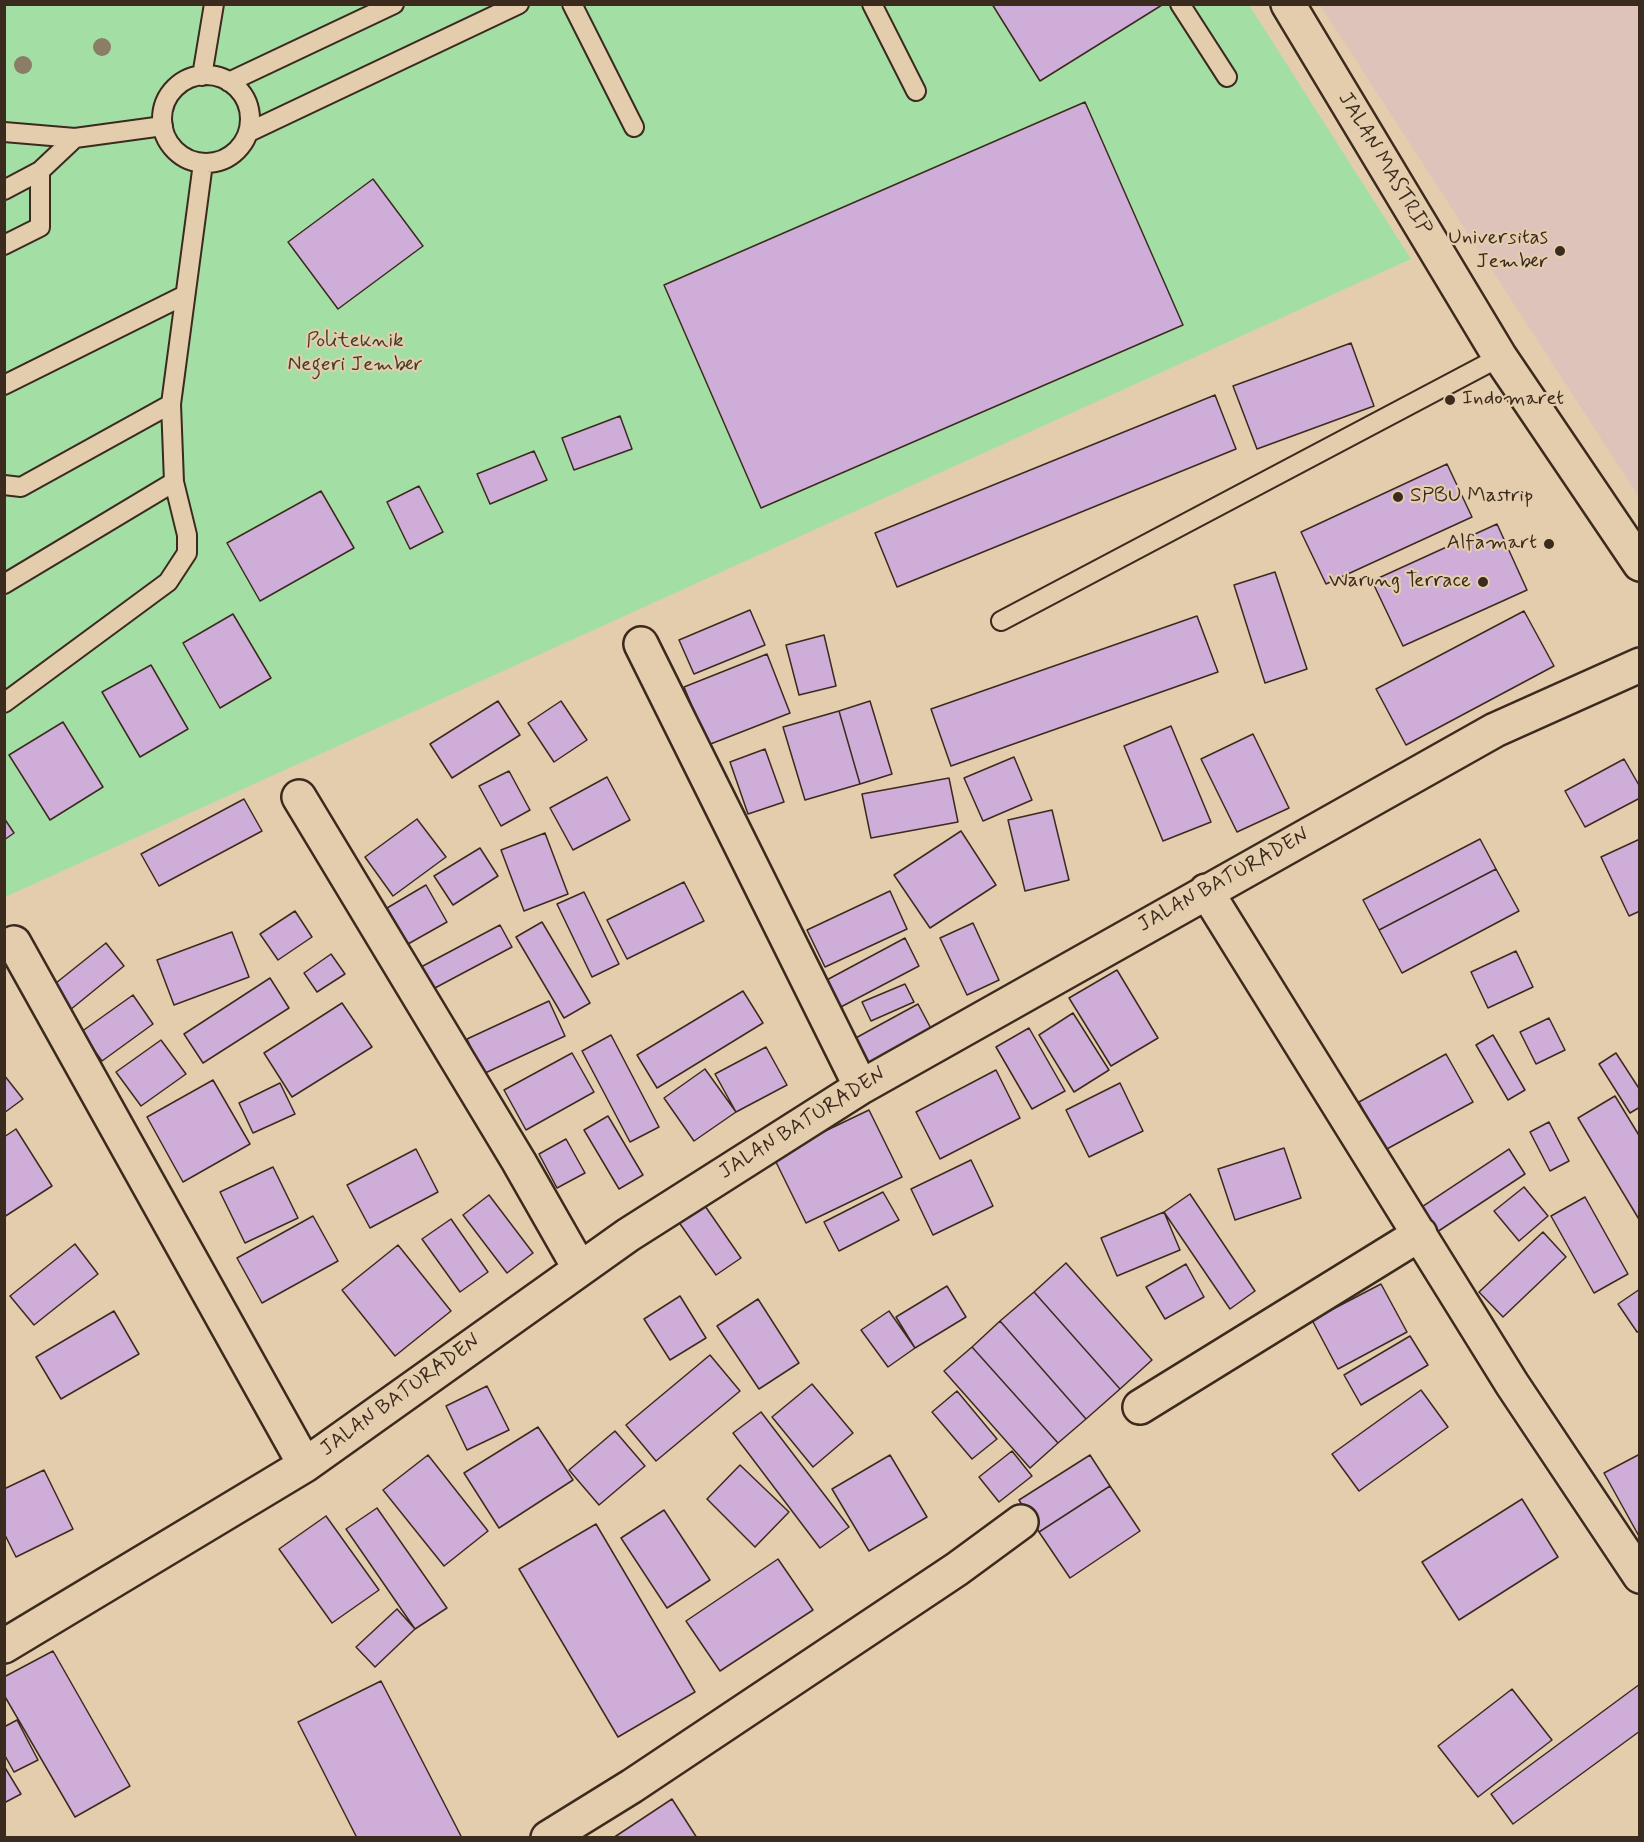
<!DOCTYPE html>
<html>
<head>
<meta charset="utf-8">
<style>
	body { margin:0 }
	#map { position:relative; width:1644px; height:1842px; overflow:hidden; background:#e3cdac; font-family:Mynerve,sans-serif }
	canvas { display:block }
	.frame { position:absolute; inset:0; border:6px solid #3b2a1e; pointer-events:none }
</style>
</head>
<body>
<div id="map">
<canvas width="1644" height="1842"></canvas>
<div class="frame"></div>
</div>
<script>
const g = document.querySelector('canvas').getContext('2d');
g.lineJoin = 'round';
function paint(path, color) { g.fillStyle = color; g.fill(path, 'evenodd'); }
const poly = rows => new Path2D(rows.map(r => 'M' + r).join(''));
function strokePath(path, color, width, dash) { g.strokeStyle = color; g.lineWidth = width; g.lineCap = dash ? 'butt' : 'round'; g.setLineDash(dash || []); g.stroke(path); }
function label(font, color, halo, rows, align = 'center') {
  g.font = font + ' Mynerve,sans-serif'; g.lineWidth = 4.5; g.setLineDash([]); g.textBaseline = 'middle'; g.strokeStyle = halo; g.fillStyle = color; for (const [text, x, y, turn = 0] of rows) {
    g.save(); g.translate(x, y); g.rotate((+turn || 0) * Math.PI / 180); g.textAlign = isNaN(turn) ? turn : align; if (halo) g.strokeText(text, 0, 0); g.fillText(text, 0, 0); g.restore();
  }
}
const built = poly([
	[1320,5,1639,5,1639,497]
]);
const green = poly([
	[4,5,1249,5,1411,259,5,897]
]);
const building = poly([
	[992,4,1162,4,1162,5,1040,81,992,4],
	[1085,102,1183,325,761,508,664,285,1085,102],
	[373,179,423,246,338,309,288,242,373,179],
	[1351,343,1374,406,1257,449,1233,386,1351,343],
	[1215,395,1236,449,897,587,875,533,1215,395],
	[620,416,632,449,574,470,562,438,620,416],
	[534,451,547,480,490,504,477,474,534,451],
	[1447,464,1472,517,1326,584,1301,532,1447,464],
	[419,486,443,532,410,549,387,502,419,486],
	[321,491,354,548,260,601,227,543,321,491],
	[1497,524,1527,590,1403,646,1372,581,1497,524],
	[1275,572,1307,669,1265,683,1234,585,1275,572],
	[750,610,765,645,694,674,679,640,750,610],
	[1524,611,1554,666,1406,745,1376,689,1524,611],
	[233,614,271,678,220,708,183,643,233,614],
	[1197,616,1218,672,951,766,931,709,1197,616],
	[824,635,836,686,799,695,786,645,824,635],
	[767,654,790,713,708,745,684,687,767,654],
	[151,665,188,729,140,757,102,692,151,665],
	[498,701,520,735,452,778,430,744,498,701],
	[561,701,587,740,554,762,528,723,561,701],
	[870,701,892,774,860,784,839,711,870,701],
	[839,711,860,784,805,800,783,727,839,711],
	[63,722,103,787,50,820,9,755,63,722],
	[1171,726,1211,822,1163,841,1124,746,1171,726],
	[1253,734,1289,808,1237,832,1201,759,1253,734],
	[765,749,784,802,748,814,730,762,765,749],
	[1014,757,1032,800,983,821,964,778,1014,757],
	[1624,759,1640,787,1640,798,1585,827,1565,791,1624,759],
	[509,771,530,810,501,826,479,786,509,771],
	[607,777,630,820,573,850,550,808,607,777],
	[949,778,958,822,871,838,862,794,949,778],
	[244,799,262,831,159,886,141,854,244,799],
	[1052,810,1069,880,1025,891,1008,820,1052,810],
	[4,818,14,833,4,840,4,818],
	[417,819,446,857,393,896,365,857,417,819],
	[961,831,996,885,930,928,894,875,961,831],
	[545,833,568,894,524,911,501,850,545,833],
	[1480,839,1496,869,1379,930,1363,900,1480,839],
	[1640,839,1640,911,1629,916,1601,857,1640,839],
	[480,848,498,876,453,905,434,876,480,848],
	[1496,869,1519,911,1402,973,1379,930,1496,869],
	[684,882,704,921,627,959,607,920,684,882],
	[426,885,447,922,408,944,387,908,426,885],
	[890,891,907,929,825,967,807,930,890,891],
	[584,892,619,964,592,977,557,904,584,892],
	[295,911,312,937,278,960,260,934,295,911],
	[542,922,590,1003,564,1018,516,937,542,922],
	[973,923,999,980,967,995,940,938,973,923],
	[500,925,512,947,433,989,421,967,500,925],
	[232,932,249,977,174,1005,157,960,232,932],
	[905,938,919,966,837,1009,823,982,905,938],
	[106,943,124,966,70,1010,51,987,106,943],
	[1516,951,1533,987,1488,1008,1471,972,1516,951],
	[331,954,345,974,317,992,304,973,331,954],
	[1117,970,1158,1038,1111,1066,1069,998,1117,970],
	[270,978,289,1008,203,1063,184,1034,270,978],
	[905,984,914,1002,871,1021,862,1002,905,984],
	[743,991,763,1023,657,1088,637,1055,743,991],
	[133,995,153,1024,102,1061,81,1032,133,995],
	[549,1001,565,1036,483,1074,467,1039,549,1001],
	[342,1003,372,1047,292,1097,264,1053,342,1003],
	[918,1004,935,1036,869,1071,852,1040,918,1004],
	[1073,1013,1109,1070,1074,1092,1039,1035,1073,1013],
	[1549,1018,1565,1050,1536,1064,1520,1032,1549,1018],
	[1029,1028,1065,1091,1032,1109,996,1047,1029,1028],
	[611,1035,659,1127,630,1142,582,1051,611,1035],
	[1493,1035,1525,1090,1508,1100,1476,1045,1493,1035],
	[161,1040,186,1074,141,1106,116,1072,161,1040],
	[766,1047,787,1085,736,1112,715,1074,766,1047],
	[572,1053,594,1092,526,1130,504,1090,572,1053],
	[1616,1053,1640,1090,1640,1107,1630,1113,1599,1064,1616,1053],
	[1446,1054,1473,1102,1385,1150,1359,1102,1446,1054],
	[705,1069,736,1112,694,1141,664,1098,705,1069],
	[996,1070,1020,1118,940,1159,916,1112,996,1070],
	[4,1075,23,1099,4,1113,4,1075],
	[213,1080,250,1144,183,1182,147,1117,213,1080],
	[280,1083,295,1114,253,1133,239,1103,280,1083],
	[1120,1083,1143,1131,1089,1157,1066,1110,1120,1083],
	[1615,1096,1640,1137,1640,1221,1578,1118,1615,1096],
	[869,1110,902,1177,806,1223,773,1156,869,1110],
	[608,1116,643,1175,619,1189,584,1130,608,1116],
	[1549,1122,1569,1161,1550,1171,1530,1132,1549,1122],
	[16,1129,52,1186,4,1217,4,1137,16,1129],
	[566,1139,585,1173,557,1188,539,1154,566,1139],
	[1284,1148,1301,1198,1235,1220,1218,1169,1284,1148],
	[416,1149,438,1192,370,1228,347,1185,416,1149],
	[1509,1149,1525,1174,1431,1236,1414,1212,1509,1149],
	[971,1160,993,1206,933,1235,911,1189,971,1160],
	[273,1167,298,1218,245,1243,220,1192,273,1167],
	[1524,1187,1548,1216,1519,1241,1494,1211,1524,1187],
	[883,1192,899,1220,839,1251,824,1222,883,1192],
	[1190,1194,1255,1291,1230,1309,1164,1212,1190,1194],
	[489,1195,533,1253,507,1273,463,1215,489,1195],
	[1585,1197,1628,1274,1594,1293,1551,1216,1585,1197],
	[703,1203,741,1258,716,1275,678,1221,703,1203],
	[1164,1212,1180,1250,1117,1276,1101,1238,1164,1212],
	[313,1216,338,1261,262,1303,237,1258,313,1216],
	[451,1219,488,1272,460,1292,422,1239,451,1219],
	[1543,1232,1566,1257,1503,1317,1479,1292,1543,1232],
	[75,1244,98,1274,34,1325,10,1296,75,1244],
	[398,1245,451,1311,395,1356,342,1290,398,1245],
	[1066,1263,1152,1360,1120,1389,1034,1292,1066,1263],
	[1186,1264,1204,1297,1165,1319,1146,1287,1186,1264],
	[1381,1284,1407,1332,1338,1369,1312,1320,1381,1284],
	[947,1286,966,1317,915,1348,896,1317,947,1286],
	[1640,1289,1640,1331,1637,1332,1618,1304,1640,1289],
	[1034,1292,1120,1389,1086,1419,1000,1321,1034,1292],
	[680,1296,706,1338,670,1360,644,1319,680,1296],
	[758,1299,799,1363,759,1389,717,1326,758,1299],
	[114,1311,139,1354,61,1399,36,1357,114,1311],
	[889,1311,915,1348,888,1367,861,1330,889,1311],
	[1000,1321,1086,1419,1058,1443,972,1347,1000,1321],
	[1410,1336,1428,1365,1361,1405,1344,1375,1410,1336],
	[972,1347,1058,1443,1030,1468,944,1371,972,1347],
	[710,1355,740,1391,656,1461,626,1425,710,1355],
	[812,1384,853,1433,813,1467,772,1417,812,1384],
	[487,1386,509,1430,467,1450,446,1406,487,1386],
	[1421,1390,1448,1427,1359,1491,1332,1454,1421,1390],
	[957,1391,997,1439,972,1459,932,1412,957,1391],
	[761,1412,849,1527,820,1548,733,1433,761,1412],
	[538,1427,573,1480,499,1528,464,1473,538,1427],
	[615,1431,645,1466,599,1505,569,1470,615,1431],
	[1012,1451,1032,1476,999,1502,979,1477,1012,1451],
	[1640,1454,1640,1538,1604,1473,1640,1454],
	[428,1455,488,1531,444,1566,383,1490,428,1455],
	[890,1455,927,1517,869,1551,832,1489,890,1455],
	[1090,1455,1110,1486,1039,1532,1019,1500,1090,1455],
	[740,1465,789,1512,755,1547,707,1499,740,1465],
	[44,1470,73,1529,16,1557,4,1533,4,1489,44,1470],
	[1110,1486,1140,1531,1070,1578,1039,1532,1110,1486],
	[1522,1499,1558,1557,1459,1620,1422,1562,1522,1499],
	[377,1508,447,1608,415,1629,346,1529,377,1508],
	[664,1510,710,1580,667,1608,621,1538,664,1510],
	[326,1516,379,1590,332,1623,279,1549,326,1516],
	[596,1524,695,1692,618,1737,519,1569,596,1524],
	[778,1559,813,1610,720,1671,686,1621,778,1559],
	[397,1609,415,1629,375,1667,356,1647,397,1609],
	[53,1651,130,1786,75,1817,4,1695,4,1677,53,1651],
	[381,1681,462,1838,357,1838,298,1722,381,1681],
	[1640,1684,1640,1731,1513,1824,1491,1794,1640,1684],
	[1512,1689,1552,1740,1478,1797,1438,1746,1512,1689],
	[17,1720,38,1760,14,1772,4,1754,4,1727,17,1720],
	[4,1766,21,1794,4,1803,4,1766],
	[672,1799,697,1838,613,1838,672,1799]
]);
const lane = poly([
	[572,4,634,127],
	[872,4,916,91],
	[1180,4,1227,77],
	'162 119a44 44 0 1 1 88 0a44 44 0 1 1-88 0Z',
	[202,76,214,4],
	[229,82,394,4],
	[4,132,75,138,163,126],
	[249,132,519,4],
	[40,171,75,138],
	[4,190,40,171,40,227,4,245],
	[4,385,185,295],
	[4,485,21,487,171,404],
	[4,584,174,482],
	[1001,621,1500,357],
	[4,703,168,582,187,553,187,535,174,482,171,404,203,163]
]);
const street = poly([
	[641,644,861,1087],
	[299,797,519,1162,580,1269],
	[1206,891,1512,1384,1640,1576],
	[14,943,305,1465],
	[1140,1407,1420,1234],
	[4,1646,305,1465,628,1235,861,1087,1495,730,1640,665],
	[548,1838,632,1786,957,1569,1021,1522]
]);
const secondary = poly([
	[1288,4,1500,357,1640,564]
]);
const trees = [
	[102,47],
	[23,65]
];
const markers = [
	[1560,251,6,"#3b2a1e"],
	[1450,400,6,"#3b2a1e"],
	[1398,497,6,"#3b2a1e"],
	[1549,544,6,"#3b2a1e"],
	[1483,582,6,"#3b2a1e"]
];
const streetNames = [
	["JALAN MASTRIP",1384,164,59],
	["JALAN BATURADEN",1224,881,-29],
	["JALAN BATURADEN",803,1124,-32],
	["JALAN BATURADEN",401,1396,-36]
];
const poiNames = [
	["Universitas",1548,239],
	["Jember",1548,263],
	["Indomaret",1462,400,"left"],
	["SPBU Mastrip",1410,497,"left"],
	["Alfamart",1537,544],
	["Warung Terrace",1471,582]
];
const parkNames = [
	["Politeknik",355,342],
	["Negeri Jember",355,366]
];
paint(built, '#ddc3b9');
paint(green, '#a3dfa5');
paint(building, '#ceadd8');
strokePath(building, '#3b2a1e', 1.5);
strokePath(lane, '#3b2a1e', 22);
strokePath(street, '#3b2a1e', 38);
strokePath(secondary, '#3b2a1e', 38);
strokePath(lane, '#e3cdac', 18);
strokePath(street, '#e3cdac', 33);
strokePath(secondary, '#e3cdac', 33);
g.fillStyle = '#8c7d66';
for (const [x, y] of trees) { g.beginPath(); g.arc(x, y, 9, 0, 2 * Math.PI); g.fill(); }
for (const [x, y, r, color] of markers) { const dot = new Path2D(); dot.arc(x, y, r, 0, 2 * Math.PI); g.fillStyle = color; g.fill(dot); strokePath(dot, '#e3cdac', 2); }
label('21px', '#3b2a1e', '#e3cdac', streetNames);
label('21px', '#3b2a1e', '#e3cdac', poiNames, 'right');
label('21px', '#453c2c', '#e3cdac', parkNames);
</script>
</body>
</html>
